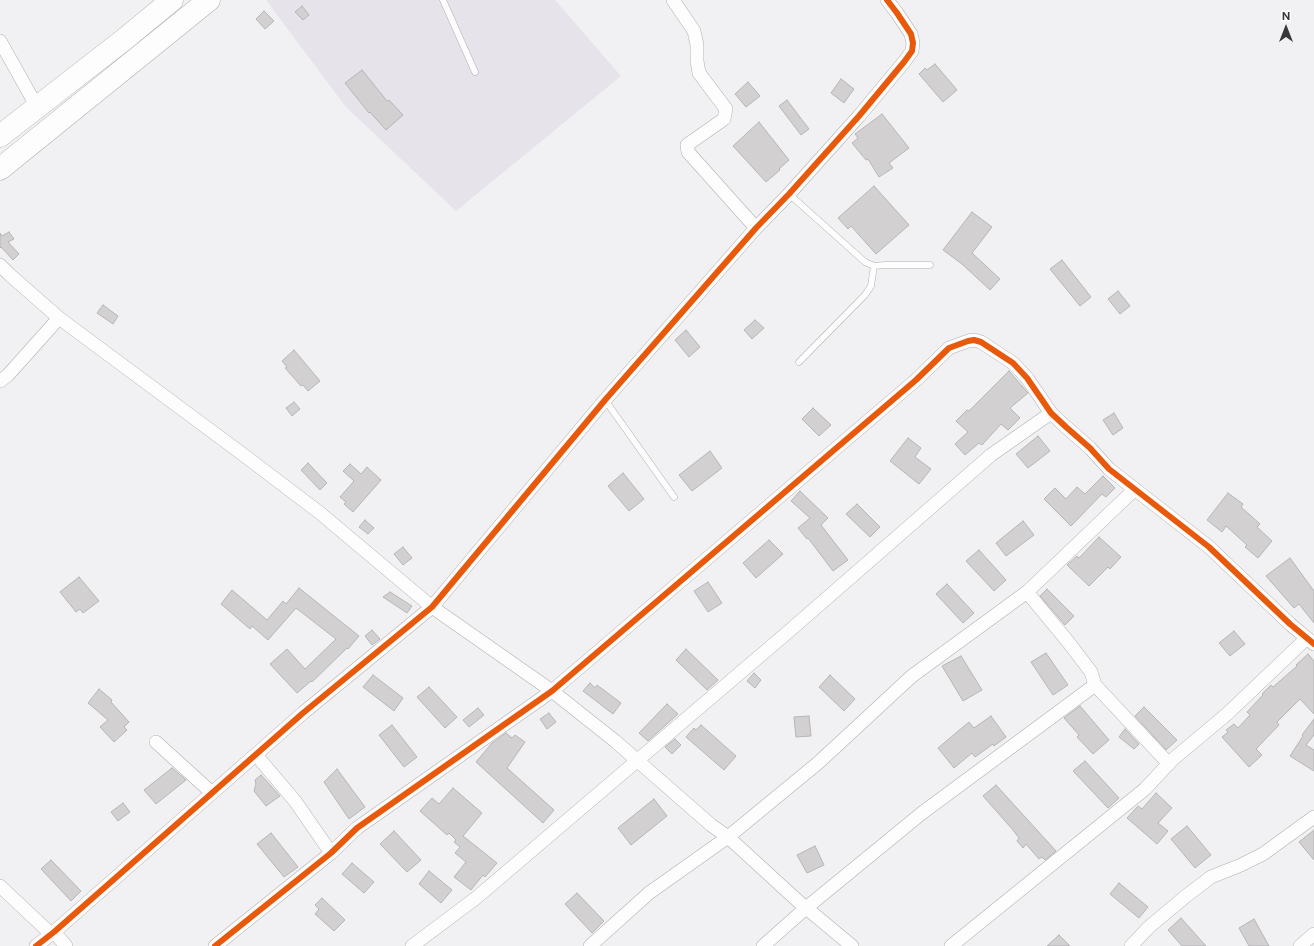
<!DOCTYPE html>
<html>
<head>
<meta charset="utf-8">
<style>
	body { margin:0 }
	#map { position:relative; width:1314px; height:946px; overflow:hidden; background:#f1f0f2; font-family:"Public Sans",sans-serif }
	canvas { display:block }
	.north { position:absolute; left:1266px; top:8px; width:40px; height:40px; -webkit-text-stroke:3px #fff; paint-order:stroke; rotate:0deg; font-size:11px; font-weight:700; line-height:16px; text-align:center; color:#373638 }
	.north::after { content:''; display:block; margin:auto; width:14px; height:18px; background:#373638; clip-path:polygon(50% 0,100% 100%,50% 72%,0 100%) }
</style>
</head>
<body>
<div id="map">
<canvas width="1314" height="946"></canvas>
<div class="north">N</div>
</div>
<script>
const g = document.querySelector('canvas').getContext('2d');
g.lineJoin = 'round';
function paint(path, color) { g.fillStyle = color; g.fill(path, 'evenodd'); }
const poly = rows => new Path2D(rows.map(r => 'M' + r).join(''));
function strokePath(path, color, width, dash) { g.strokeStyle = color; g.lineWidth = width; g.lineCap = dash ? 'butt' : 'round'; g.setLineDash(dash || []); g.stroke(path); }
const built = poly([
	[266,0,555,0,621,76,456,211,346,107]
]);
const building = poly([
	[302,6,309,15,303,20,295,12,302,6],
	[264,11,274,21,265,29,256,19,264,11],
	[935,64,957,90,943,102,919,74,925,68,927,70,935,64],
	[362,70,387,101,389,100,403,115,386,130,370,112,369,113,345,83,362,70],
	[841,79,854,89,844,103,831,93,841,79],
	[748,82,760,96,746,107,735,94,748,82],
	[787,100,809,129,801,135,779,106,787,100],
	[882,114,909,148,889,163,893,168,879,177,868,159,866,160,852,143,858,138,855,134,882,114],
	[759,122,789,160,779,169,780,170,766,182,733,146,759,122],
	[874,186,909,225,876,254,851,226,848,229,838,218,874,186],
	[972,212,992,227,972,253,1000,279,990,290,962,264,943,250,972,212],
	[9,232,14,239,8,242,19,254,13,260,1,247,0,248,0,233,2,236,9,232],
	[1062,260,1091,297,1080,306,1050,269,1062,260],
	[1118,291,1130,306,1120,314,1108,299,1118,291],
	[103,305,118,316,113,324,97,313,103,305],
	[755,320,764,328,752,339,744,330,755,320],
	[686,330,700,347,689,357,675,340,686,330],
	[294,350,320,381,308,391,303,385,301,386,285,368,287,367,282,361,294,350],
	[1009,371,1028,393,1010,408,1020,418,1008,430,1001,424,982,445,979,443,965,455,955,444,968,432,956,421,967,410,969,411,1009,371],
	[294,402,300,409,292,416,286,408,294,402],
	[813,408,831,425,819,436,802,419,813,408],
	[1114,413,1123,428,1113,435,1103,420,1114,413],
	[1038,436,1050,451,1028,468,1016,454,1038,436],
	[908,438,921,448,915,457,931,469,919,484,890,461,908,438],
	[710,451,722,468,692,491,679,475,710,451],
	[308,463,327,483,320,490,301,470,308,463],
	[350,464,361,474,367,467,381,480,353,512,344,504,346,502,340,497,354,481,343,471,350,464],
	[623,473,644,499,629,511,608,486,623,473],
	[1103,476,1115,488,1106,497,1102,494,1071,526,1044,499,1055,488,1066,499,1077,487,1085,494,1103,476],
	[800,491,828,518,821,525,848,560,833,571,808,538,807,539,798,528,810,518,791,501,800,491],
	[1228,493,1243,504,1241,507,1260,524,1257,527,1272,541,1258,558,1245,547,1247,545,1226,526,1222,532,1207,520,1228,493],
	[857,504,880,527,870,537,846,514,857,504],
	[365,520,374,528,368,534,359,527,365,520],
	[1023,521,1034,535,1006,556,996,543,1023,521],
	[1099,537,1121,557,1110,569,1108,567,1089,586,1067,565,1077,556,1079,558,1099,537],
	[769,540,783,554,756,578,743,563,769,540],
	[403,547,412,558,403,565,394,554,403,547],
	[979,550,1006,580,994,591,966,561,979,550],
	[1290,558,1314,591,1314,623,1299,604,1294,608,1266,576,1290,558],
	[79,577,99,601,83,613,80,609,76,612,60,592,79,577],
	[708,582,722,603,708,612,694,591,708,582],
	[947,584,974,613,963,623,936,594,947,584],
	[299,588,359,636,348,649,347,648,312,682,311,681,297,693,270,664,287,649,305,669,336,639,296,608,268,640,252,626,250,629,221,604,232,590,267,620,283,601,286,604,299,588],
	[1047,589,1074,616,1065,625,1040,596,1047,589],
	[390,592,412,606,407,613,383,597,390,592],
	[372,630,380,639,372,645,365,636,372,630],
	[1234,631,1245,644,1230,656,1219,643,1234,631],
	[686,649,718,680,707,690,676,660,686,649],
	[1046,653,1068,685,1053,695,1031,662,1046,653],
	[1308,654,1314,661,1314,714,1300,699,1277,722,1279,725,1256,749,1262,755,1249,767,1222,737,1228,732,1226,730,1234,724,1238,728,1250,715,1247,712,1263,695,1262,694,1271,685,1273,687,1297,666,1296,665,1308,654],
	[961,656,982,690,963,701,942,666,961,656],
	[754,673,761,680,755,688,747,681,754,673],
	[373,675,403,698,394,711,363,687,373,675],
	[830,675,855,699,844,711,819,687,830,675],
	[590,683,595,688,597,685,621,703,613,714,583,691,590,683],
	[429,687,457,717,445,728,417,697,429,687],
	[99,689,112,700,111,702,129,722,124,727,127,730,114,742,100,727,108,720,88,703,99,689],
	[667,704,678,714,648,741,639,733,667,704],
	[1080,706,1109,740,1093,754,1077,737,1079,735,1064,718,1080,706],
	[1144,707,1177,740,1166,750,1135,716,1144,707],
	[478,708,484,715,469,727,463,720,478,708],
	[549,713,556,722,547,729,540,719,549,713],
	[809,716,811,736,796,737,794,717,809,716],
	[991,716,1006,737,994,746,993,744,975,757,972,753,954,768,938,748,969,722,974,728,991,716],
	[1314,719,1314,735,1306,745,1314,750,1314,771,1290,756,1303,736,1302,735,1314,719],
	[392,725,417,757,404,767,379,735,392,725],
	[701,725,736,756,724,770,686,737,694,728,696,730,701,725],
	[1125,729,1139,744,1134,749,1119,737,1125,729],
	[506,733,512,738,515,735,525,742,507,768,554,810,543,823,476,762,492,743,506,733],
	[675,739,681,745,672,754,665,747,675,739],
	[1085,761,1119,798,1108,808,1073,771,1085,761],
	[172,768,186,780,156,804,144,790,172,768],
	[337,769,365,807,349,819,324,782,337,769],
	[261,775,280,796,266,806,254,791,256,784,255,780,261,775],
	[996,785,1056,851,1045,860,1042,857,1039,859,1026,844,1023,848,1017,841,1019,838,1013,830,983,796,996,785],
	[453,788,482,813,463,836,497,863,485,877,483,875,471,890,454,877,466,862,455,853,460,847,454,842,456,840,449,833,447,835,420,811,432,798,439,804,453,788],
	[1156,793,1172,808,1158,823,1168,831,1157,844,1127,818,1138,806,1142,809,1156,793],
	[654,799,667,816,631,845,618,828,654,799],
	[123,803,130,812,118,821,111,812,123,803],
	[1187,826,1211,855,1195,868,1171,839,1187,826],
	[1314,830,1314,860,1299,842,1314,830],
	[394,831,421,860,407,872,380,844,394,831],
	[271,833,298,867,284,877,257,844,271,833],
	[815,846,824,865,807,873,797,855,815,846],
	[51,860,81,891,71,901,41,869,51,860],
	[352,863,374,882,364,893,342,874,352,863],
	[429,871,452,890,441,903,419,884,429,871],
	[1119,883,1148,907,1139,918,1110,894,1119,883],
	[577,893,604,921,592,933,565,904,577,893],
	[322,898,345,920,334,931,315,914,319,909,315,905,322,898],
	[1181,918,1206,946,1182,946,1168,930,1181,918],
	[1254,919,1269,946,1249,946,1239,928,1254,919],
	[1059,935,1070,946,1047,946,1059,935]
]);
const lane = poly([
	[443,0,475,72],
	[789,194,865,262,874,266,885,265,930,265],
	[799,362,865,295,871,286,874,266],
	[605,400,674,497]
]);
const street = poly([
	[673,0,694,31,697,45,697,61,699,73,726,109,724,119,687,145,688,152,756,228],
	[0,41,37,107],
	[0,265,10,275,59,318,241,453,320,513,432,607,552,691,615,741,711,825,728,837,799,902,852,946],
	[0,381,8,375,59,318],
	[1027,592,1069,643,1091,672,1095,685,1169,764],
	[156,742,212,793],
	[256,755,295,801,331,853],
	[0,886,51,934],
	[54,932,66,946],
	[36,946,54,932,303,713,432,607,605,400,756,228,789,194,859,116,904,62,912,51,913,43,911,34,897,13,887,0],
	[215,946,331,853,357,828,552,691,916,380,949,348,968,341,974,340,981,342,1013,363,1027,378,1051,413,1066,427,1090,448,1109,469,1209,547,1290,624,1314,644],
	[412,946,476,898,788,632,991,455,1051,413],
	[590,946,649,893,728,837,818,763,912,676,1027,592,1135,489],
	[763,946,806,908,922,813,1095,685],
	[951,946,1145,789,1172,760,1227,714,1307,638],
	[1131,946,1149,927,1186,896,1211,877,1241,865,1263,854,1314,817],
	[1300,946,1314,934]
]);
const highway = poly([
	[0,136,126,38,172,0],
	[0,169,209,0]
]);
const cycleway = poly([
	[36,946,54,932,303,713,432,607,605,400,756,228,789,194,859,116,904,62,912,51,913,43,911,34,897,13,887,0],
	[215,946,331,853,357,828,552,691,916,380,949,348,968,341,974,340,981,342,1013,363,1027,378,1051,413,1066,427,1090,448,1109,469,1209,547,1290,624,1314,644]
]);
paint(built, '#e6e3ea');
paint(building, '#d2d0d1');
strokePath(building, '#b6b5b6', 1);
strokePath(lane, '#b0afb1', 7);
strokePath(street, '#b0afb1', 14);
strokePath(highway, '#b0afb1', 23);
strokePath(lane, '#fdfdfd', 6);
strokePath(street, '#fdfdfd', 13);
strokePath(highway, '#fdfdfd', 22);
strokePath(cycleway, '#e8590c', 6);
</script>
</body>
</html>
